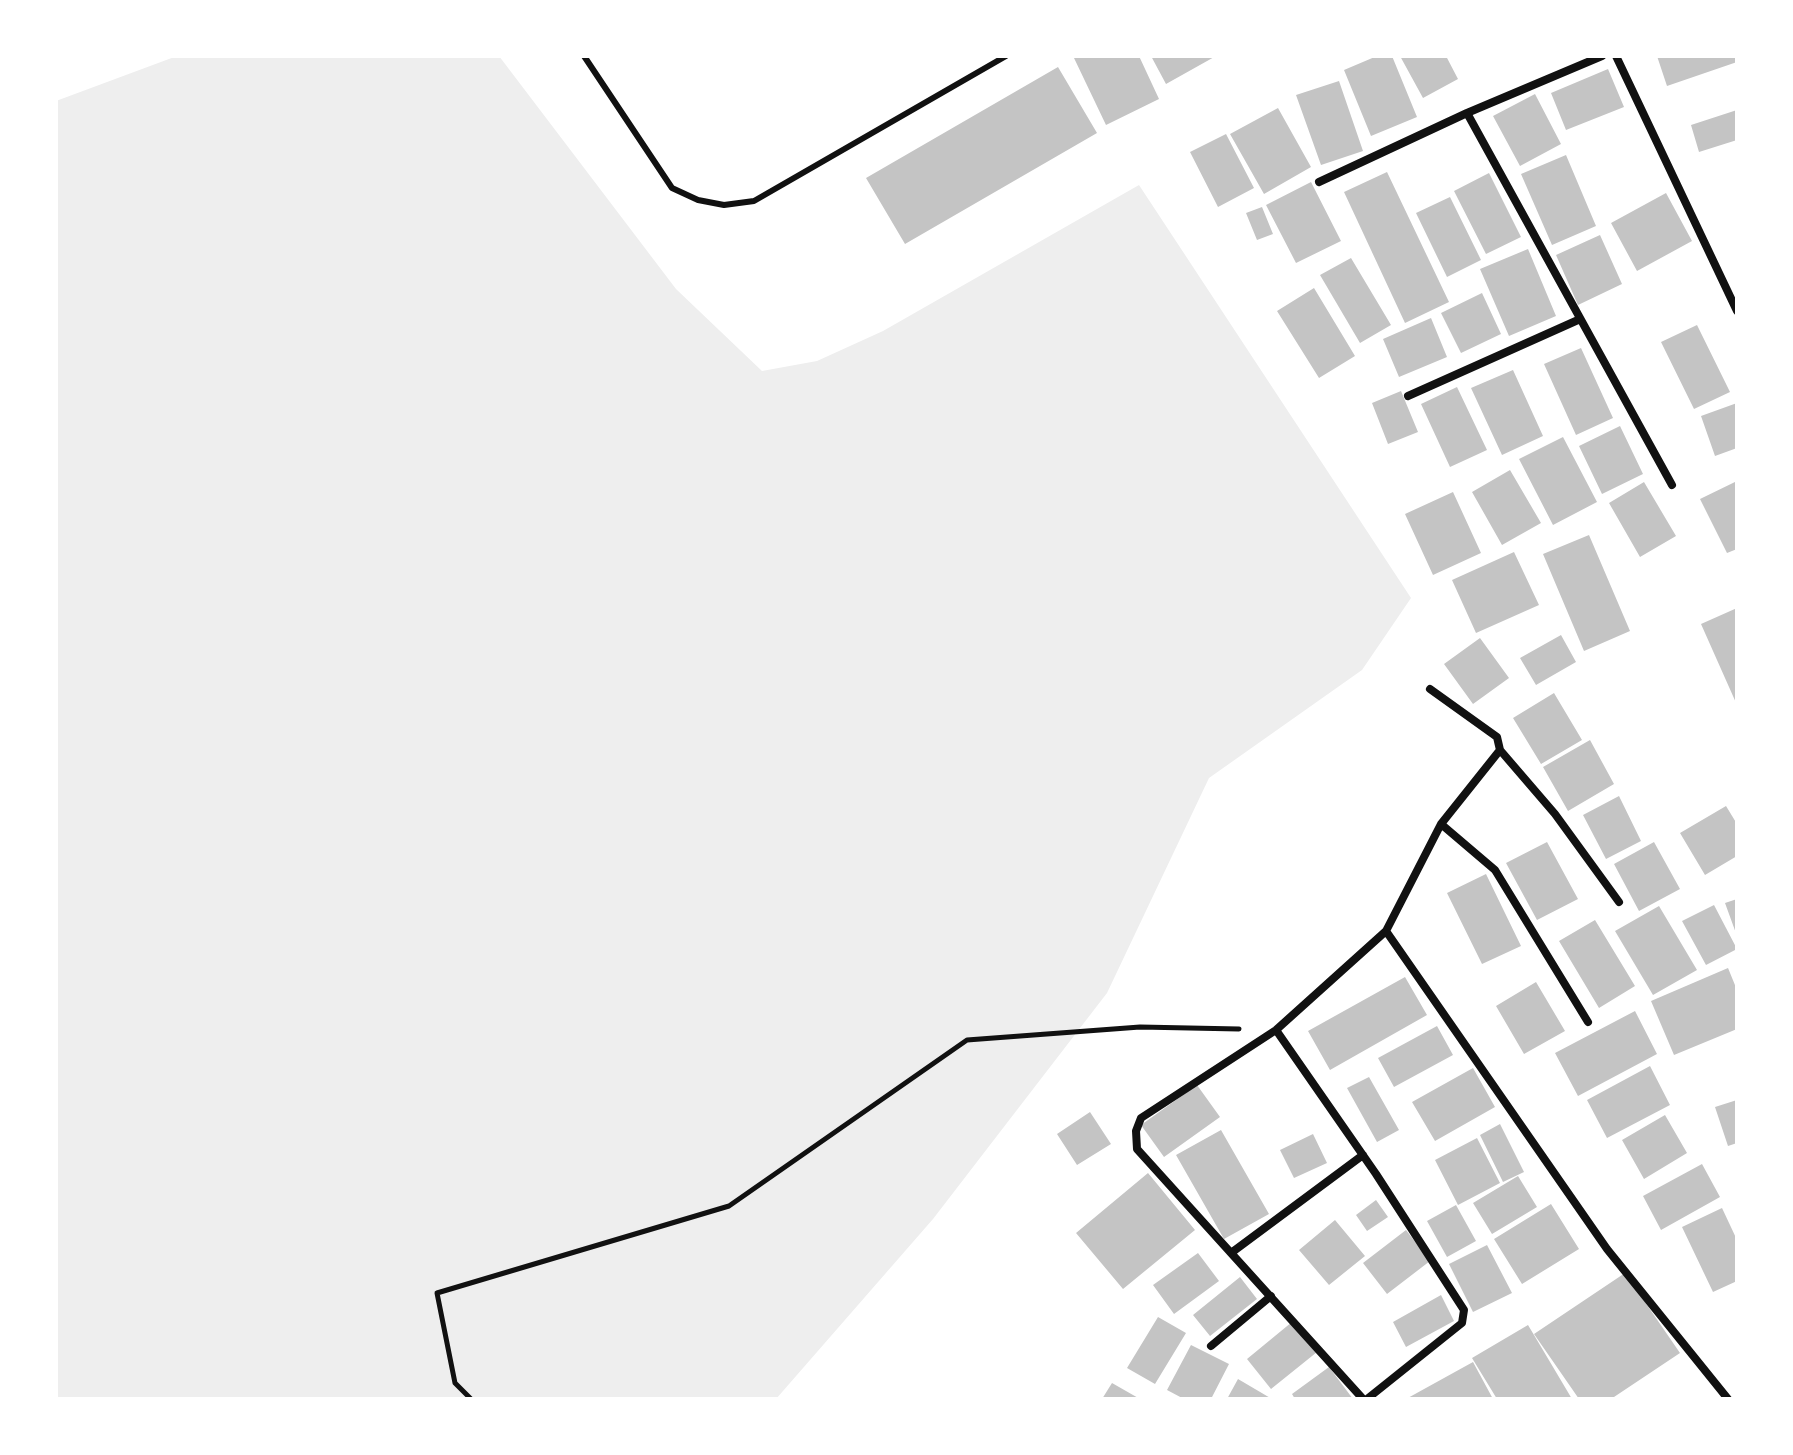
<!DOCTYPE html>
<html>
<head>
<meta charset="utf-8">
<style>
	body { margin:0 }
	#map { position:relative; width:1793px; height:1455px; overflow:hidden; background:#fff; font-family:"PT Sans",sans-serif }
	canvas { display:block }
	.frame { position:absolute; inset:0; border:58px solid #fff; pointer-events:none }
</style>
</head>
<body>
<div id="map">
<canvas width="1793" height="1455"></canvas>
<div class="frame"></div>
</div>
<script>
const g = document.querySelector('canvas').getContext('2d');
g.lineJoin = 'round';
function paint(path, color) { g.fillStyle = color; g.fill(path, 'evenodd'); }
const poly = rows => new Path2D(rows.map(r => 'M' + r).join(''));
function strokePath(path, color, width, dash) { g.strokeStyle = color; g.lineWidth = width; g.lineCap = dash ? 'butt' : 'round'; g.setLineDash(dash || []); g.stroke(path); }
const green = poly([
	[177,56,499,56,676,289,762,371,817,361,883,331,1139,185,1411,598,1362,670,1209,778,1107,993,933,1219,776,1399,56,1399,56,101]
]);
const building = poly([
	[1079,56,1139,56,1159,99,1106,125,1074,58],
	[1151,56,1216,56,1166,84],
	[1377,56,1392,56,1417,117,1371,136,1344,70],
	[1400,56,1446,56,1458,79,1423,98],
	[1657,56,1736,56,1737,62,1667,86],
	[1058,67,1097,133,905,244,866,178],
	[1608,69,1624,107,1566,130,1551,93],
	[1339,81,1363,151,1321,165,1296,95],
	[1535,94,1561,144,1520,166,1493,116],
	[1278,108,1311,167,1264,194,1230,134],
	[1737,110,1737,140,1699,152,1691,125],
	[1226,134,1254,188,1218,207,1190,152],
	[1566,155,1596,226,1552,245,1521,174],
	[1387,172,1449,302,1405,323,1344,192],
	[1489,173,1521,237,1486,254,1454,191],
	[1311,182,1341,241,1296,263,1266,205],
	[1666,193,1692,241,1637,271,1611,223],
	[1450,197,1481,260,1447,277,1416,213],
	[1262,207,1273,234,1257,240,1246,213],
	[1600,235,1622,284,1578,305,1556,255],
	[1528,249,1556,316,1509,336,1480,269],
	[1351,258,1391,325,1360,343,1320,275],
	[1314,288,1355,356,1319,378,1277,311],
	[1482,293,1501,334,1461,353,1441,313],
	[1431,318,1447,357,1399,377,1383,339],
	[1697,325,1730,392,1694,409,1661,342],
	[1581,348,1613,418,1576,435,1544,364],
	[1513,370,1543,436,1502,455,1471,388],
	[1457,387,1487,450,1450,467,1421,404],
	[1401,391,1418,432,1388,444,1372,403],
	[1737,403,1737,448,1715,456,1701,416],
	[1620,426,1643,474,1602,494,1579,446],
	[1563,437,1597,502,1553,525,1519,459],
	[1510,470,1541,523,1502,545,1472,492],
	[1737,481,1737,549,1727,553,1700,499],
	[1644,482,1676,536,1640,557,1609,503],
	[1453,492,1481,553,1433,575,1405,514],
	[1589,535,1630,631,1584,651,1543,554],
	[1514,552,1539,605,1476,633,1452,580],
	[1737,608,1737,705,1701,624],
	[1561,635,1576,662,1536,685,1520,658],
	[1480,638,1509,678,1473,704,1444,664],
	[1554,693,1582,740,1541,764,1513,718],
	[1590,740,1614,784,1568,811,1543,767],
	[1619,796,1641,841,1606,859,1583,815],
	[1726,806,1737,824,1737,856,1705,875,1680,833],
	[1547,842,1578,899,1537,920,1506,863],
	[1654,842,1680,889,1639,911,1614,864],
	[1486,874,1521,946,1482,964,1447,893],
	[1737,899,1737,936,1725,903],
	[1714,905,1737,949,1706,965,1682,921],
	[1659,906,1697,970,1653,995,1615,931],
	[1595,920,1635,986,1599,1008,1559,941],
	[1728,968,1737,990,1737,1029,1674,1055,1651,1001],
	[1405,977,1427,1015,1330,1070,1308,1031],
	[1536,982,1565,1031,1524,1054,1496,1006],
	[1635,1011,1657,1054,1578,1096,1555,1053],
	[1437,1026,1453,1055,1394,1087,1378,1058],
	[1650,1066,1670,1105,1607,1138,1587,1100],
	[1473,1068,1495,1107,1435,1141,1412,1102],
	[1369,1077,1399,1130,1377,1142,1347,1088],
	[1197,1085,1220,1117,1164,1157,1141,1125],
	[1737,1100,1737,1143,1728,1146,1715,1107],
	[1090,1112,1111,1144,1077,1165,1057,1134],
	[1665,1115,1687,1153,1644,1179,1622,1140],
	[1500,1124,1524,1172,1503,1182,1480,1135],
	[1221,1130,1269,1214,1224,1239,1176,1155],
	[1313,1134,1327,1163,1294,1178,1280,1150],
	[1477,1138,1500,1183,1458,1205,1435,1160],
	[1702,1164,1720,1197,1661,1230,1643,1196],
	[1148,1173,1195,1230,1123,1289,1076,1233],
	[1518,1176,1537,1207,1492,1234,1473,1203],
	[1376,1200,1388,1217,1367,1231,1356,1215],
	[1551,1204,1579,1249,1522,1284,1494,1239],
	[1456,1205,1476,1241,1447,1257,1427,1221],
	[1722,1208,1737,1240,1737,1281,1713,1292,1682,1227],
	[1335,1220,1365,1256,1329,1285,1299,1250],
	[1406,1230,1430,1261,1387,1294,1363,1263],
	[1487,1245,1512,1293,1473,1312,1449,1264],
	[1198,1253,1219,1281,1174,1314,1153,1285],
	[1625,1273,1680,1353,1611,1399,1579,1399,1534,1334],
	[1240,1277,1257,1299,1210,1336,1193,1315],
	[1441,1295,1454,1321,1406,1347,1393,1322],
	[1158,1317,1186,1333,1155,1384,1127,1368],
	[1292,1322,1317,1352,1271,1389,1247,1359],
	[1528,1325,1534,1335,1572,1399,1497,1399,1472,1358],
	[1191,1345,1229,1364,1211,1399,1184,1399,1167,1390],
	[1473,1362,1493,1399,1406,1399],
	[1329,1367,1353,1399,1295,1399,1292,1394],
	[1238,1379,1272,1399,1227,1399],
	[1112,1383,1140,1399,1102,1399]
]);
const path = poly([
	[471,1399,455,1383,437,1293,729,1206,967,1040,1140,1027,1239,1029]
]);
const service = poly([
	[584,56,672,188,698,200,724,205,754,201,1006,56]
]);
const minor = poly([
	[1616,56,1737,311],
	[1467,113,1672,485],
	[1319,182,1467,113,1602,56],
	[1408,396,1578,320],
	[1430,689,1497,737,1500,750,1555,814,1619,902],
	[1441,824,1495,870,1588,1022],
	[1386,931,1607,1249,1728,1399],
	[1276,1030,1376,1174,1464,1310,1462,1323,1367,1399],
	[1231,1253,1363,1155],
	[1211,1346,1271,1296],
	[1363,1399,1137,1149,1136,1131,1141,1118,1276,1030,1386,931,1441,824,1500,750]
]);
paint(green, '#eee');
paint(building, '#c4c4c4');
strokePath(path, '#111', 5);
strokePath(service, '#111', 6);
strokePath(minor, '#111', 8);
</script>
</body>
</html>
